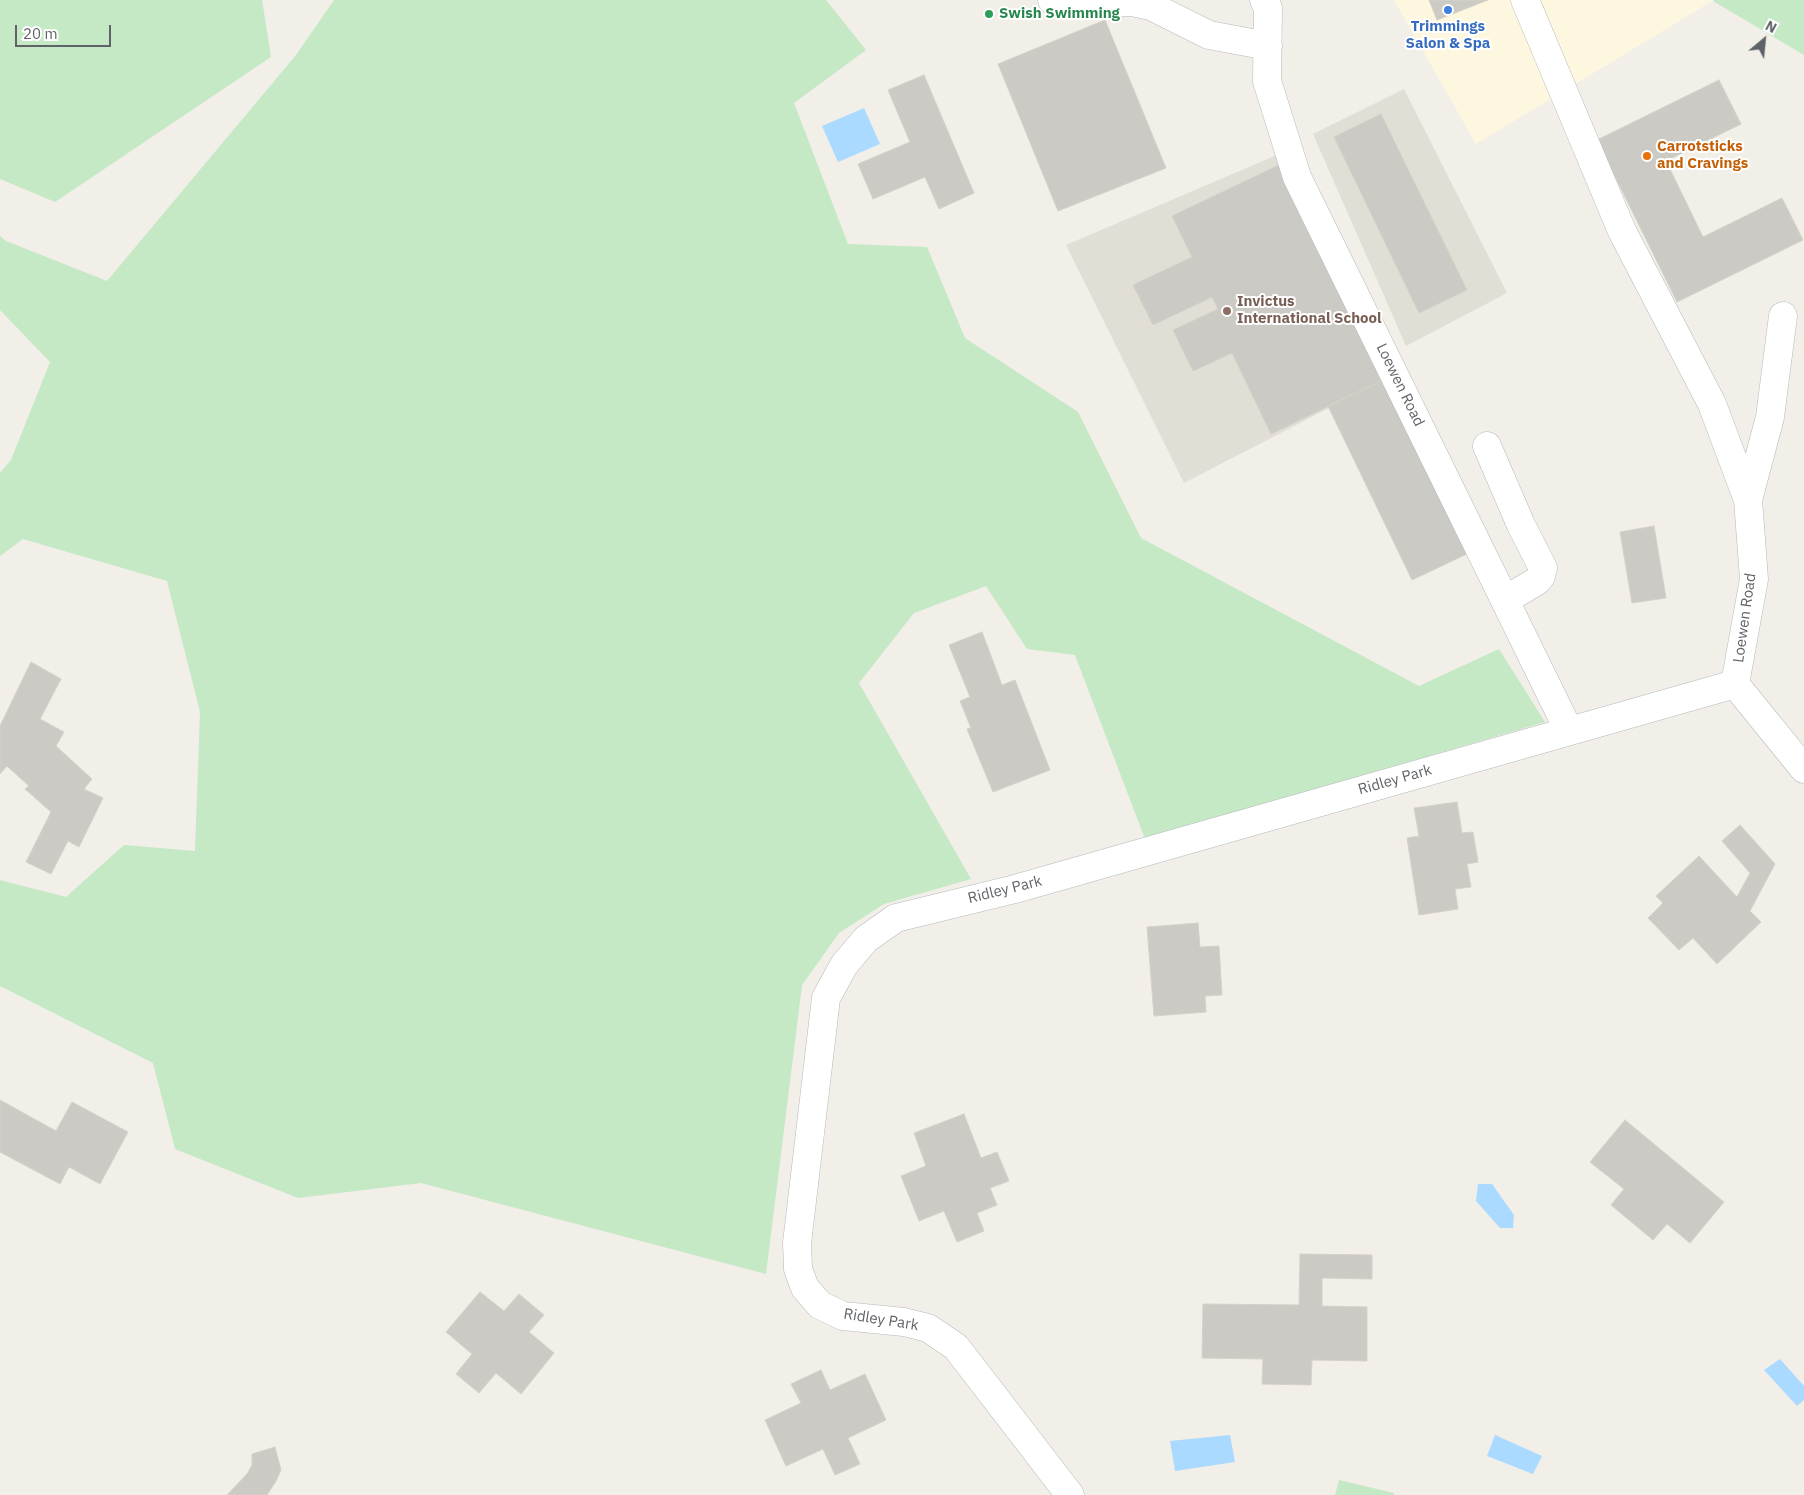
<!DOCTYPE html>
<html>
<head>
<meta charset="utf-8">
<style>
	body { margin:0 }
	#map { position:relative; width:1804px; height:1495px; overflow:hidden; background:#f1efe8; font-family:"IBM Plex Sans",sans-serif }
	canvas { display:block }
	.north { position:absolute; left:1739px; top:15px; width:50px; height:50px; -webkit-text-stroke:4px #fff; paint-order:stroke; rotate:28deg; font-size:14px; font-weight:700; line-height:20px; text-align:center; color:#5f6368 }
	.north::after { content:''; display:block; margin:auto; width:18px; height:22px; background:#5f6368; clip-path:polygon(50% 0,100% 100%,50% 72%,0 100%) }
	.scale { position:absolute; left:15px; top:25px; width:96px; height:22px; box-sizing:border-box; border:2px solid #5f6368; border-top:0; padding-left:6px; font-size:15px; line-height:18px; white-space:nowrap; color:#5f6368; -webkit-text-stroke:4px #fff; paint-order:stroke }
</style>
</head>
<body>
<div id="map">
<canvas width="1804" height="1495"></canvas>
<div class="north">N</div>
<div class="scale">20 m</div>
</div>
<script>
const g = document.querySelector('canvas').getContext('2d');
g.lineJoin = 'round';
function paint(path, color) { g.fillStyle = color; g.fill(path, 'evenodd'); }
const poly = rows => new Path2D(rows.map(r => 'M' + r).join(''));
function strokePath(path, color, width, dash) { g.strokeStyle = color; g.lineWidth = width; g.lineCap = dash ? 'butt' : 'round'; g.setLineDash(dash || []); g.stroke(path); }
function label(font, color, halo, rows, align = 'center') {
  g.font = font + ' "IBM Plex Sans",sans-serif'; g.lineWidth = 4; g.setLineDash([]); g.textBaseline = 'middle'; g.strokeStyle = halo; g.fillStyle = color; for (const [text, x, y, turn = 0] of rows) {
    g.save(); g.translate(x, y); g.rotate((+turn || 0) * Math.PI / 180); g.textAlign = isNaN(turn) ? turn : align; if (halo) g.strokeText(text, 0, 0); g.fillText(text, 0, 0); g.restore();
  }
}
const commercial = poly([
	[1394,0,1714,0,1476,144]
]);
const education = poly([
	[1404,89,1507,293,1406,346,1313,134],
	[1277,155,1389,377,1184,483,1066,245]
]);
const green = poly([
	[0,0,262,0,271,57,55,202,0,179],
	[334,0,826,0,866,50,794,103,848,244,927,247,965,338,1078,412,1141,538,1419,686,1499,649,1545,722,1145,839,1075,655,1027,649,986,586,914,613,859,683,971,879,884,904,839,933,802,985,766,1274,421,1183,298,1198,175,1149,153,1063,0,986,0,880,66,897,124,845,195,851,200,712,167,581,23,539,0,556,0,473,11,460,50,362,0,310,0,236,6,241,107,281,296,55],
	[1714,0,1804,0,1804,55,1713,1],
	[1339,1480,1394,1493,1394,1495,1335,1495]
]);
const water = poly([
	[864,108,880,144,838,162,822,126],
	[1478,1184,1492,1184,1514,1215,1513,1228,1500,1228,1476,1201],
	[1780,1359,1804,1386,1804,1400,1797,1406,1764,1370],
	[1230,1435,1235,1462,1175,1471,1170,1441],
	[1495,1435,1542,1456,1533,1474,1487,1456]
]);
const building = poly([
	[1429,0,1488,0,1437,20,1429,0],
	[1105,20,1166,168,1058,211,998,64,1105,20],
	[924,75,974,193,939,209,925,177,873,199,858,164,910,142,888,90,924,75],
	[1719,80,1741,124,1666,161,1703,237,1782,198,1803,240,1677,302,1597,140,1719,80],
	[1381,114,1467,290,1419,313,1334,137,1381,114],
	[1281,164,1385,379,1271,434,1232,353,1193,371,1173,330,1218,309,1212,297,1153,325,1133,285,1192,257,1172,216,1281,164],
	[1385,379,1469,553,1412,580,1328,406,1385,379],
	[1654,526,1666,598,1632,603,1620,532,1654,526],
	[982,632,1002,685,1015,680,1050,770,993,792,967,729,971,728,960,701,970,697,949,645,982,632],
	[31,662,61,679,40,719,64,732,56,746,92,779,84,789,103,798,79,847,68,841,51,874,26,862,51,812,25,789,29,786,7,766,0,774,0,726,31,662],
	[1457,802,1462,833,1473,832,1478,862,1467,864,1471,887,1455,889,1458,909,1419,915,1407,838,1419,836,1414,808,1457,802],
	[1740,825,1775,864,1750,911,1761,922,1717,964,1693,938,1679,950,1648,918,1663,903,1656,896,1699,856,1737,897,1750,873,1722,841,1740,825],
	[1198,923,1200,947,1219,946,1222,995,1205,996,1206,1012,1154,1016,1147,927,1198,923],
	[0,1100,56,1131,72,1102,128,1132,100,1184,69,1167,60,1184,0,1152,0,1100],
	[964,1114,981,1158,997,1152,1009,1181,990,1188,997,1205,977,1213,984,1231,957,1242,944,1211,919,1221,901,1176,926,1166,914,1133,964,1114],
	[1625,1120,1724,1202,1690,1243,1667,1224,1653,1240,1611,1205,1624,1189,1590,1162,1625,1120],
	[1300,1254,1372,1255,1372,1279,1322,1278,1322,1306,1367,1307,1367,1361,1312,1360,1311,1385,1262,1384,1263,1359,1202,1358,1203,1304,1299,1305,1300,1254],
	[480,1292,504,1311,519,1294,544,1315,529,1332,554,1353,521,1394,496,1373,479,1393,456,1374,472,1354,446,1332,480,1292],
	[821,1370,830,1390,865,1374,886,1420,848,1438,860,1464,835,1475,823,1449,786,1466,765,1420,801,1403,791,1384,821,1370],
	[275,1447,281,1470,276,1481,267,1495,227,1495,247,1474,252,1465,252,1454,275,1447]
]);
const minor = poly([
	[1052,0,1074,3,1132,2,1151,6,1209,35,1268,46],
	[1264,0,1268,8,1267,81,1297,177,1569,731],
	[1525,0,1622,231,1712,404,1748,500,1754,579,1735,684],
	[1487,446,1521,525,1543,568,1541,576,1537,581,1505,600],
	[1748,500,1770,417,1783,316],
	[1735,684,1804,769],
	[1070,1495,956,1347,928,1328,904,1322,843,1316,820,1305,805,1288,798,1269,797,1243,826,998,844,965,866,939,896,918,1015,889,1735,684]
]);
const markers = [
	[1448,10,5,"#3f7fe0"],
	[989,14,5,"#2e9e5b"],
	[1647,156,5,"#e8710a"],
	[1227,311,5,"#8d6e63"]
];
const leisureNames = [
	["Swish Swimming",999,14]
];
const shopNames = [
	["Trimmings",1448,27],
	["Salon & Spa",1448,44]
];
const foodNames = [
	["Carrotsticks",1657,147],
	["and Cravings",1657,164]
];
const educationNames = [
	["Invictus",1237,302],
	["International School",1237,319]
];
const streetNames = [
	["Loewen Road",1400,385,64],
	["Loewen Road",1745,618,-82],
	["Ridley Park",1395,780,-16],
	["Ridley Park",1005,890,-14],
	["Ridley Park",881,1320,9]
];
paint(commercial, '#fef7e0');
paint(education, '#e1ded6');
paint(green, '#c5e8c5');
paint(water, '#aadaff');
paint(building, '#cccac5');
strokePath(building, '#d6d1c6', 1);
strokePath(minor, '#b5b8bc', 29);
strokePath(minor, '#fff', 28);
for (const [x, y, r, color] of markers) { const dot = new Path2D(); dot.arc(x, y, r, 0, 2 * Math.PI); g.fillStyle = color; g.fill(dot); strokePath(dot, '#fff', 2); }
label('bold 15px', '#27864d', '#fff', leisureNames, 'left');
label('bold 15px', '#366cbe', '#fff', shopNames);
label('bold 15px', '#c56008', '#fff', foodNames, 'left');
label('bold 15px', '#785e54', '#fff', educationNames, 'left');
label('15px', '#5f6368', '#fff', streetNames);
</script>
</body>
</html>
